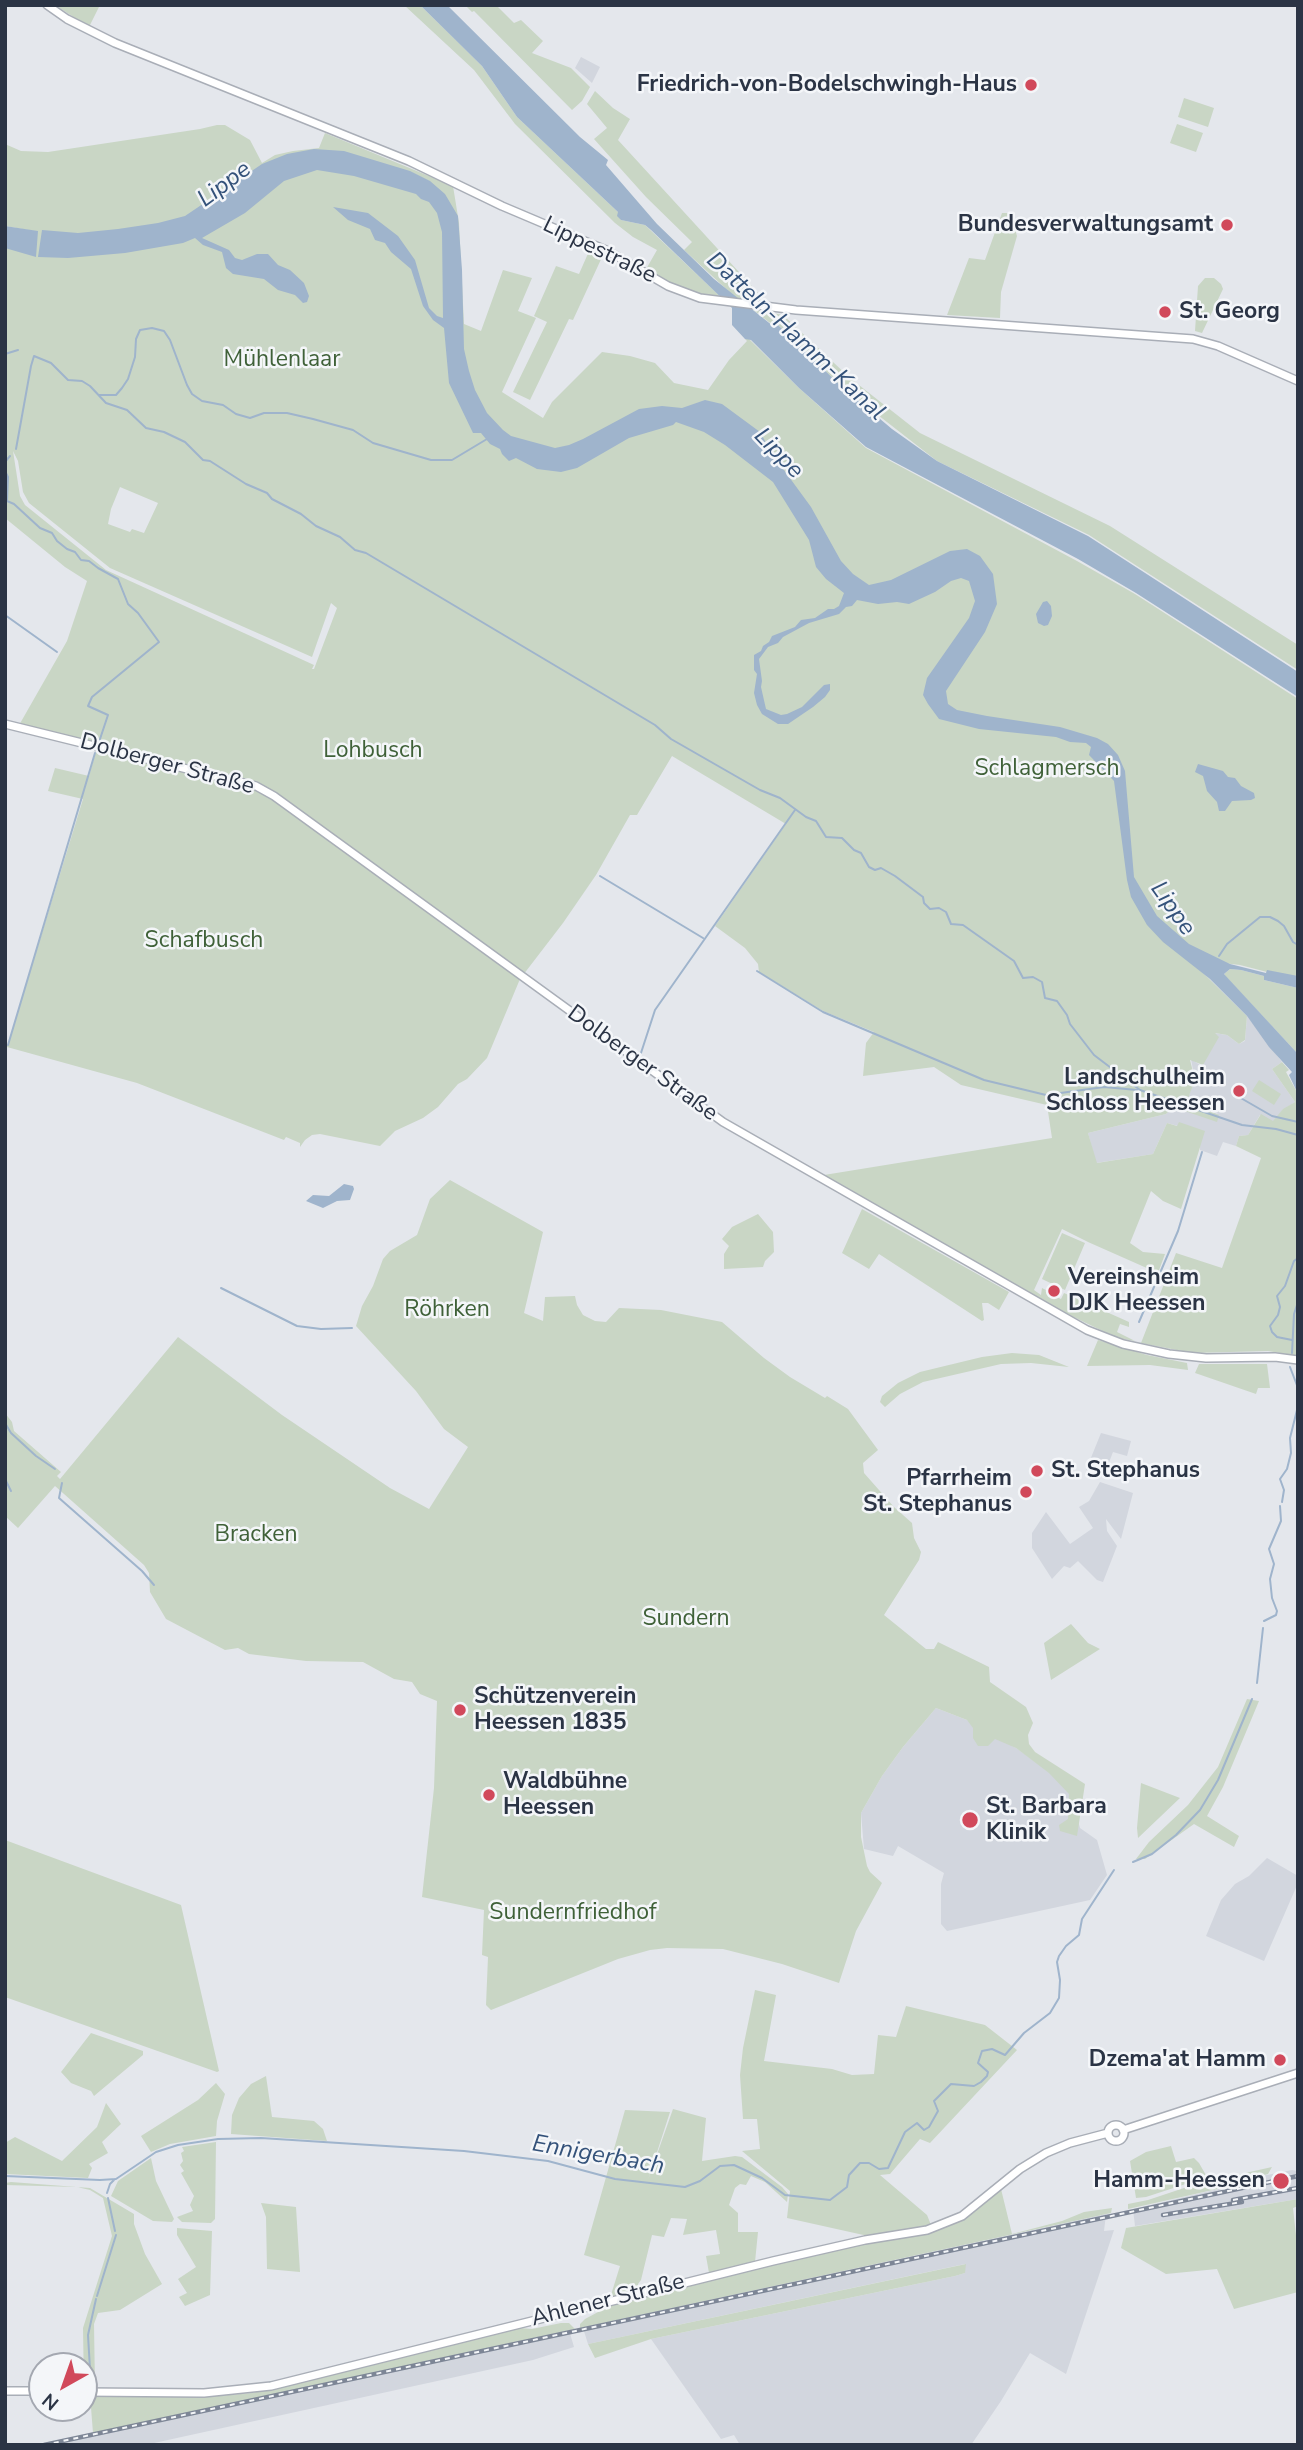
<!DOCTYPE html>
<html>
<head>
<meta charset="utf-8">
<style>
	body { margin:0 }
	#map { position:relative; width:1303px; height:2450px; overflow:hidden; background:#e4e7ec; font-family:"Nunito Sans",sans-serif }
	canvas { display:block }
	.frame { position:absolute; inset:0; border:7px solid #2b3445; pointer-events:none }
	.north { position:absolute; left:28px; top:2352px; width:70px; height:70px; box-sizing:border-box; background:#f4f6f9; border:2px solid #a4a8b1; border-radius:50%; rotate:220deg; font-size:19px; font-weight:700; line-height:28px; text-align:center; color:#2b3445 }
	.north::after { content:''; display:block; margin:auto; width:24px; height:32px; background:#d1495b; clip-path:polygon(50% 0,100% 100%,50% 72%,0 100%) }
</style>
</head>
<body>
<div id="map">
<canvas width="1303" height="2450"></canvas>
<div class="frame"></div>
<div class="north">N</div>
</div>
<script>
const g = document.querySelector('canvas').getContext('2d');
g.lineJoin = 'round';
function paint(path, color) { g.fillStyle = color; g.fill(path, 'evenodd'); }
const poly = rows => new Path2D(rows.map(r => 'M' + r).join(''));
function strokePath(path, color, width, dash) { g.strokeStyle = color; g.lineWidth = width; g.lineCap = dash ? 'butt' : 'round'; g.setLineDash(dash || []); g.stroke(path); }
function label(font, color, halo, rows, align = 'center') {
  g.font = font + ' "Nunito Sans",sans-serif'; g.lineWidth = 5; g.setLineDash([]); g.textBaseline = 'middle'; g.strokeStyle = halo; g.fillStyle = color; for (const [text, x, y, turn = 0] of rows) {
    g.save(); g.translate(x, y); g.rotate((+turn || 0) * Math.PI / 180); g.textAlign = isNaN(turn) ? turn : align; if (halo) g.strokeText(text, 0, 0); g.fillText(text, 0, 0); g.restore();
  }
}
const built = poly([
	[581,57,600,67,592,83,575,68],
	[1247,1016,1282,1062,1272,1069,1295,1102,1283,1110,1273,1122,1260,1115,1248,1135,1239,1136,1236,1146,1223,1142,1217,1156,1200,1150,1200,1145,1178,1126,1167,1123,1153,1154,1096,1163,1088,1133,1166,1114,1173,1107,1219,1114,1186,1102,1195,1080,1191,1059,1200,1065,1204,1060,1214,1033,1227,1035,1239,1044,1245,1041],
	[1101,1433,1131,1441,1127,1456,1113,1452,1104,1475,1086,1470],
	[1100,1482,1133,1493,1121,1539,1106,1519,1107,1531,1117,1546,1103,1582,1097,1580,1078,1561,1070,1568,1064,1566,1052,1579,1032,1548,1032,1533,1046,1512,1070,1544,1093,1528,1079,1507,1089,1501],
	[936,1708,967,1720,1016,1748,1050,1772,1070,1793,1080,1828,1097,1840,1107,1875,1090,1900,947,1931,941,1924,941,1884,944,1873,898,1846,893,1856,864,1849,861,1813,882,1776,903,1747],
	[1267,1858,1298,1876,1298,1883,1264,1961,1206,1936,1221,1900,1235,1884,1249,1876],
	[1292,2170,1298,2171,1298,2199,1135,2226,1133,2209,1253,2181,1257,2177],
	[1106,2214,1104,2231,1114,2230,1066,2374,1030,2353,1001,2401,971,2445,740,2445,734,2435,721,2439,651,2339,955,2276,965,2273,965,2264,588,2344,583,2328],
	[569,2330,574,2347,533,2360,145,2445,37,2445]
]);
const green = poly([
	[55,5,100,5,89,27],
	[404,5,420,5,466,50,482,66,517,117,618,212,621,220,645,225,725,301,690,294,645,271,657,250,633,237,615,223,515,124,474,70],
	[465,5,496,5,514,23,521,20,543,41,532,53,571,68,590,87,582,101,572,110,474,11,472,12],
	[595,91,613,108,630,119,618,140,760,295,762,302,750,300,744,303,737,299,684,250,692,242,646,197,594,139,607,128,587,104],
	[1184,98,1214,108,1208,127,1178,117],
	[1177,124,1203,133,1196,152,1170,143],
	[217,125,225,125,250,140,262,163,275,155,293,151,319,148,325,133,453,186,459,223,464,324,481,331,503,270,532,278,518,311,536,318,502,392,543,418,552,402,602,352,630,356,655,363,674,383,708,390,729,360,747,341,745,339,748,338,799,388,866,448,1077,561,1135,594,1298,699,1298,980,1240,965,1214,962,1194,964,1247,1016,1245,1040,1239,1044,1227,1035,1215,1033,1219,1037,1203,1065,1190,1060,1195,1080,1187,1101,1219,1115,1217,1122,1173,1107,1166,1114,1088,1133,1097,1163,1153,1154,1167,1123,1177,1126,1179,1122,1205,1131,1181,1209,1163,1201,1151,1191,1130,1243,1143,1252,1165,1254,1158,1273,1088,1242,1062,1229,1034,1290,1041,1295,1042,1288,1048,1291,1048,1293,1061,1299,1064,1293,1129,1322,1129,1327,1120,1324,1117,1332,1135,1341,1117,1338,1053,1307,824,1175,1052,1138,1047,1105,961,1085,934,1067,863,1076,866,1043,874,1032,823,1011,759,972,758,964,745,948,715,926,786,824,672,756,637,815,630,815,596,875,563,923,520,979,487,1058,467,1079,458,1084,438,1107,423,1118,395,1131,380,1146,320,1134,312,1135,305,1140,300,1147,300,1143,286,1137,284,1140,137,1083,7,1047,83,799,48,791,55,768,89,776,97,748,18,727,67,641,87,581,65,567,5,518,5,229,34,231,5,226,5,144,21,151,48,152,200,129],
	[13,451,18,461,23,492,29,503,110,568,312,657,331,603,337,608,314,669,312,669,314,665,106,570,25,505,20,496],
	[120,487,158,503,144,533,132,529,130,532,108,524,111,509],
	[1002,213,1010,213,1017,236,1001,292,1000,318,947,315,969,258,985,260],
	[590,249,603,255,573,320,569,319,530,400,513,392,547,322,534,316,556,266,579,274],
	[1205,278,1214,278,1221,284,1223,289,1202,333,1195,331,1198,286],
	[752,309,783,315,850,378,920,433,1110,526,1298,645,1298,670,1089,535,937,461,842,387,778,325,774,326],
	[1230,969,1241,970,1264,976,1264,980,1298,988,1298,1054,1226,977,1224,974],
	[1282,1062,1289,1070,1286,1072,1298,1094,1298,1356,1268,1351,1192,1353,1141,1343,1176,1253,1222,1268,1261,1158,1236,1146,1239,1136,1248,1135,1261,1114,1273,1121,1283,1109,1295,1102,1272,1069],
	[1259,1080,1281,1094,1274,1105,1252,1091],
	[450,1180,543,1232,524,1313,543,1321,545,1297,575,1296,577,1305,583,1315,595,1321,606,1322,619,1308,661,1310,722,1322,764,1358,790,1377,825,1398,827,1396,848,1409,878,1450,863,1463,864,1473,894,1507,912,1523,914,1538,921,1552,919,1560,884,1615,926,1649,934,1649,938,1642,989,1667,990,1682,1026,1707,1033,1723,1028,1735,1029,1744,1035,1752,1085,1784,1077,1836,1060,1831,1059,1825,1068,1819,1069,1794,1049,1773,1016,1748,995,1739,988,1746,978,1746,973,1738,973,1728,967,1720,936,1708,903,1747,882,1776,861,1813,861,1837,867,1866,870,1872,882,1883,856,1931,839,1983,782,1964,723,1949,667,1948,650,1950,618,1959,491,2010,486,2005,488,1957,482,1955,484,1910,422,1897,434,1788,437,1701,420,1694,412,1682,394,1679,363,1662,306,1661,249,1654,238,1648,225,1650,166,1619,150,1592,149,1573,144,1565,55,1486,18,1528,5,1516,5,1413,12,1422,14,1431,61,1472,57,1476,60,1479,178,1337,282,1415,390,1488,429,1509,468,1447,444,1429,416,1391,356,1326,362,1306,373,1286,383,1259,390,1251,417,1235,430,1199],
	[862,1209,1009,1292,999,1310,988,1303,982,1303,984,1320,982,1321,879,1254,869,1269,842,1253],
	[758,1214,773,1232,774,1252,765,1261,763,1267,724,1269,724,1254,729,1246,722,1239,732,1227],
	[1062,1233,1085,1243,1065,1290,1042,1279],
	[1098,1340,1147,1355,1187,1363,1188,1370,1150,1365,1087,1366],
	[1012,1353,1039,1355,1069,1367,1031,1363,1001,1364,923,1382,900,1394,885,1407,880,1402,882,1396,898,1383,920,1372,982,1357],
	[1199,1364,1267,1364,1270,1388,1258,1388,1256,1394,1198,1374,1195,1373],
	[1071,1624,1088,1643,1100,1649,1051,1680,1044,1643],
	[1247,1699,1259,1701,1223,1787,1207,1816,1239,1836,1234,1847,1194,1824,1145,1859,1136,1859,1149,1842,1188,1805,1218,1767],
	[1141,1783,1180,1798,1138,1838,1137,1828],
	[5,1840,181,1905,219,2071,217,2072,5,1997],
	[755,1990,776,1995,764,2061,832,2069,852,2075,874,2074,878,2035,896,2037,906,2006,985,2025,1017,2050,930,2143,920,2139,890,2174,880,2175,927,2215,931,2225,868,2236,787,2218,790,2191,742,2151,760,2149,757,2119,743,2119,740,2075,743,2048],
	[91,2033,143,2051,143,2055,94,2096,91,2091,71,2083,61,2072],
	[266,2076,272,2117,314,2121,323,2129,327,2141,231,2134,232,2115,239,2098,251,2084],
	[216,2083,225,2094,217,2121,216,2136,170,2144,151,2152,141,2136,198,2100],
	[106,2103,121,2124,102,2142,108,2153,89,2164,92,2168,88,2178,5,2174,5,2143,15,2137,62,2161,97,2127],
	[673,2109,706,2118,702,2161,735,2156,742,2157,782,2187,788,2194,787,2202,765,2182,751,2176,746,2185,740,2184,735,2188,729,2205,738,2213,738,2232,758,2232,755,2262,709,2273,706,2256,720,2254,716,2230,683,2235,687,2219,671,2218,664,2237,652,2235,641,2280,638,2284,638,2290,610,2298,620,2266,584,2255,625,2110,670,2112,648,2180],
	[216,2142,215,2219,211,2223,182,2222,177,2217,193,2211,190,2205,194,2196,181,2173,184,2171,180,2165,183,2161,181,2153,184,2151,182,2147],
	[1171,2146,1176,2162,1194,2158,1199,2163,1207,2177,1146,2197,1136,2198,1130,2161,1146,2152],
	[151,2158,156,2181,174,2219,172,2222,153,2221,111,2196,118,2181],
	[1272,2167,1268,2174,1257,2177,1253,2181,1128,2209,1128,2204,1148,2200,1196,2184],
	[11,2182,90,2188,134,2214,134,2224,145,2254,162,2284,120,2310,98,2313,94,2324,95,2387,84,2389,83,2328,112,2236,103,2198,90,2190,77,2187,5,2185,5,2183],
	[1001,2189,1012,2234,1062,2221,1084,2212,1112,2208,1111,2213,580,2328,580,2324,585,2319,615,2303,865,2243,936,2231,966,2218],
	[1298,2199,1298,2206,1293,2208,1298,2253,1298,2292,1234,2309,1217,2269,1166,2274,1121,2248,1126,2228],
	[261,2203,296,2207,300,2272,267,2269,266,2217],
	[177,2228,212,2231,210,2295,185,2306,179,2297,187,2293,178,2279,196,2267,177,2235],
	[966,2264,965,2273,955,2276,651,2339,595,2358,588,2344],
	[561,2323,569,2323,575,2329,93,2433,90,2395,204,2397,252,2393,520,2328,532,2329]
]);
const water = poly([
	[420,5,447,5,580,137,608,160,606,165,657,224,714,279,773,326,778,325,842,387,892,429,937,461,1088,536,1298,672,1298,697,1136,593,1078,559,866,447,799,388,751,340,745,339,732,325,732,308,651,230,645,225,621,220,617,216,618,212,517,117,482,66],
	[314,149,344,151,410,171,430,181,445,194,458,216,462,270,464,349,469,371,475,390,487,413,503,430,511,436,555,448,569,445,583,439,639,409,662,406,682,408,705,400,722,404,760,432,773,455,811,507,841,561,853,574,869,585,891,580,950,551,967,549,980,556,993,574,997,604,985,632,946,691,948,704,957,710,987,716,1060,727,1097,738,1108,744,1118,755,1125,771,1134,877,1157,916,1189,944,1230,964,1266,973,1267,970,1298,976,1298,988,1264,980,1264,976,1241,970,1230,969,1224,974,1298,1054,1298,1094,1289,1075,1292,1072,1269,1047,1247,1016,1210,979,1163,942,1147,925,1131,897,1127,880,1114,781,1089,755,1091,747,1086,743,1070,742,1056,737,979,729,939,719,928,704,923,695,927,678,969,618,975,601,969,581,961,578,951,581,935,592,909,604,897,602,878,604,857,600,852,606,846,607,839,614,809,623,783,637,778,643,768,647,759,659,762,681,761,687,766,709,781,715,787,714,802,707,824,685,830,684,830,690,825,697,813,707,788,724,778,724,762,714,757,705,754,693,757,674,754,670,754,655,761,651,763,646,769,642,772,636,795,627,801,620,815,618,828,609,834,609,839,606,844,593,826,579,816,567,809,540,773,482,725,445,704,432,676,422,673,425,629,438,577,468,561,472,537,469,516,458,509,461,502,454,500,449,490,444,481,433,473,433,449,383,444,328,433,320,423,306,411,269,391,252,385,243,375,240,370,229,348,220,333,207,368,213,398,236,415,260,429,308,437,316,443,318,442,232,437,213,429,202,421,199,416,194,354,176,317,170,284,181,245,213,202,238,229,250,235,258,242,260,257,254,268,254,278,265,290,270,304,283,309,296,307,302,303,303,295,295,278,290,264,279,233,274,226,268,222,252,203,245,195,238,183,243,125,253,68,258,38,257,42,230,78,233,118,229,158,223,185,216,262,164,287,154],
	[5,226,38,231,36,257,5,248],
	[1047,601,1051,606,1052,616,1048,625,1044,626,1038,623,1036,614,1043,602],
	[1198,764,1223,771,1228,777,1235,778,1241,786,1254,793,1255,798,1251,800,1232,801,1225,811,1219,811,1217,802,1207,791,1203,776,1195,772],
	[344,1184,353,1186,354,1189,350,1200,337,1201,323,1208,306,1201,313,1195,329,1196]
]);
const stream = poly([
	[5,354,18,350],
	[99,395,116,395,122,388,128,379,135,357,136,339,140,330,152,328,164,331,170,340,187,385,192,394,202,401,223,405,236,414,250,418,264,413,287,413,313,419,353,430,373,443,431,460,452,460,487,439],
	[16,449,31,366,34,356,51,363,68,380,82,381,90,386,106,403,127,410,146,428,164,432,185,442,203,460,210,461,246,484,267,493,272,499,301,514,316,526,340,537,355,550,366,553,655,725,671,739,760,790,780,798,806,817,816,821,826,837,842,838,854,850,861,853,869,867,875,870,881,868,895,876,923,897,924,903,930,909,939,908,946,912,951,924,963,925,1014,961,1023,978,1033,977,1042,982,1045,998,1057,1001,1067,1015,1070,1024,1094,1055,1140,1090,1242,1125,1276,1129,1298,1135],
	[5,462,10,456],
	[5,471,8,477,7,501,14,504,40,528,52,533,57,541,67,549,75,552,81,560,89,561,98,568,118,579,128,604,138,613,159,642,92,697,88,706,108,715,99,742],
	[5,615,57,652],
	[600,876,703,938],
	[1219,956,1227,944,1260,917,1270,917,1278,921,1284,926,1293,942,1298,945],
	[757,971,823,1012,984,1080,1046,1095,1104,1087,1137,1090],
	[8,1045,95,753],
	[5,1055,5,1061],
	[640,1056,655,1010,795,810],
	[1239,1097,1272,1116,1298,1122],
	[221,1288,297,1326,321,1329,352,1328],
	[1139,1322,1178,1231,1202,1152],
	[1292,1340,1277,1337,1272,1332,1270,1326,1278,1315,1280,1307,1277,1296,1285,1286,1294,1261,1298,1258],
	[1292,1353,1294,1314,1298,1302],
	[1290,1367,1298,1388],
	[5,1423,11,1433,36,1456,55,1469],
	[5,1479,11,1491],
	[62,1483,59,1498,142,1571,154,1585],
	[1282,1502,1284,1490,1280,1479,1287,1469,1291,1453,1290,1438,1298,1406],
	[1264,1621,1276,1615,1277,1611,1272,1598,1270,1579,1274,1564,1269,1549,1281,1521,1280,1506],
	[1257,1683,1263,1628],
	[1133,1862,1152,1854,1176,1835,1200,1810,1218,1780,1252,1699],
	[5,2176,100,2180,116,2179,156,2152,178,2145,218,2139,261,2138,464,2151,548,2161,615,2179,685,2187,700,2181,720,2166,734,2165,762,2178,785,2195,830,2200,847,2187,849,2175,860,2163,869,2163,879,2169,888,2168,905,2132,917,2123,924,2130,929,2127,938,2111,934,2101,951,2084,974,2086,981,2082,987,2076,988,2072,978,2063,982,2051,992,2049,1005,2055,1024,2033,1050,2013,1059,1998,1060,1980,1057,1962,1059,1956,1066,1946,1079,1935,1082,1919,1114,1870],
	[107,2193,110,2184,115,2179],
	[108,2198,115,2231],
	[97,2296,116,2235],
	[91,2386,88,2335,96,2299]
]);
const secondary = poly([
	[47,5,67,19,115,43,409,161,502,206,606,250,668,286,700,298,796,310,1193,339,1218,346,1298,381],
	[5,724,256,786,274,796,723,1122,1087,1330,1123,1344,1169,1354,1206,1358,1275,1357,1298,1360],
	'1108 2133a8 8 0 1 1 16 0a8 8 0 1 1-16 0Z',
	[1123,2130,1298,2073],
	[5,2391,42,2391],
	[84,2392,204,2393,271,2386,773,2261,865,2240,927,2230,962,2216,1020,2169,1046,2153,1070,2143,1108,2133]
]);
const rail = poly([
	[1233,2200,1298,2188],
	[1163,2215,1242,2202],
	[44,2445,1298,2176]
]);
const markers = [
	[1031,85,7,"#d1495b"],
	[1227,225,7,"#d1495b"],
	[1165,312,7,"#d1495b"],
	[1239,1091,7,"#d1495b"],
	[1054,1291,7,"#d1495b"],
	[1037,1471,7,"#d1495b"],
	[1026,1492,7,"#d1495b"],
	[460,1710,7,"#d1495b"],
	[489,1795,7,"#d1495b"],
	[970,1820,9,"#d1495b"],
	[1280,2060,7,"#d1495b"],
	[1281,2181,9,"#d1495b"]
];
const poiNames = [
	["Friedrich-von-Bodelschwingh-Haus",1017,85],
	["Bundesverwaltungsamt",1213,225],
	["St. Georg",1179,312,"left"],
	["Landschulheim",1225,1078],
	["Schloss Heessen",1225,1104],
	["Vereinsheim",1068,1278,"left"],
	["DJK Heessen",1068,1304,"left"],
	["St. Stephanus",1051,1471,"left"],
	["Pfarrheim",1012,1479],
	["St. Stephanus",1012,1505],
	["Schützenverein",474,1697,"left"],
	["Heessen 1835",474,1723,"left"],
	["Waldbühne",503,1782,"left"],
	["Heessen",503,1808,"left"],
	["St. Barbara",986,1807,"left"],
	["Klinik",986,1833,"left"],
	["Dzema'at Hamm",1266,2060],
	["Hamm-Heessen",1265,2181]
];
const streetNames = [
	["Lippestraße",599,251,26],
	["Dolberger Straße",167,765,15],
	["Dolberger Straße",642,1064,36],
	["Ahlener Straße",608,2301,-14]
];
const parkNames = [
	["Mühlenlaar",282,360],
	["Lohbusch",373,751],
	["Schlagmersch",1047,769],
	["Schafbusch",204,941],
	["Röhrken",447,1310],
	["Bracken",256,1535],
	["Sundern",686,1619],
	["Sundernfriedhof",573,1913]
];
const waterNames = [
	["Lippe",225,185,-37],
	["Datteln-Hamm-Kanal",795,337,43],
	["Lippe",778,454,46],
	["Lippe",1172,909,55],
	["Ennigerbach",598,2156,10]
];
paint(built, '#d2d6de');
paint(green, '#c9d6c5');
paint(water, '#9fb4cc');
strokePath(stream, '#9fb4cc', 2);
strokePath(secondary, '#a9aeb7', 10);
strokePath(secondary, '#fff', 7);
strokePath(rail, '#7d8696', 4.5);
strokePath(rail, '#f4f6f9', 2, [5]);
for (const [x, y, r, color] of markers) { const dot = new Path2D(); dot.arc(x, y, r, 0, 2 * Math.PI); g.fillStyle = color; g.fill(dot); strokePath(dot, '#f4f6f9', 2.5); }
label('bold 23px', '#2b3445', '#f4f6f9', poiNames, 'right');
label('23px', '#2b3445', '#f4f6f9', streetNames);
label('23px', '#3f6138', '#f4f6f9', parkNames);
label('italic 24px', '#34527a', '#f4f6f9', waterNames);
</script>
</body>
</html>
